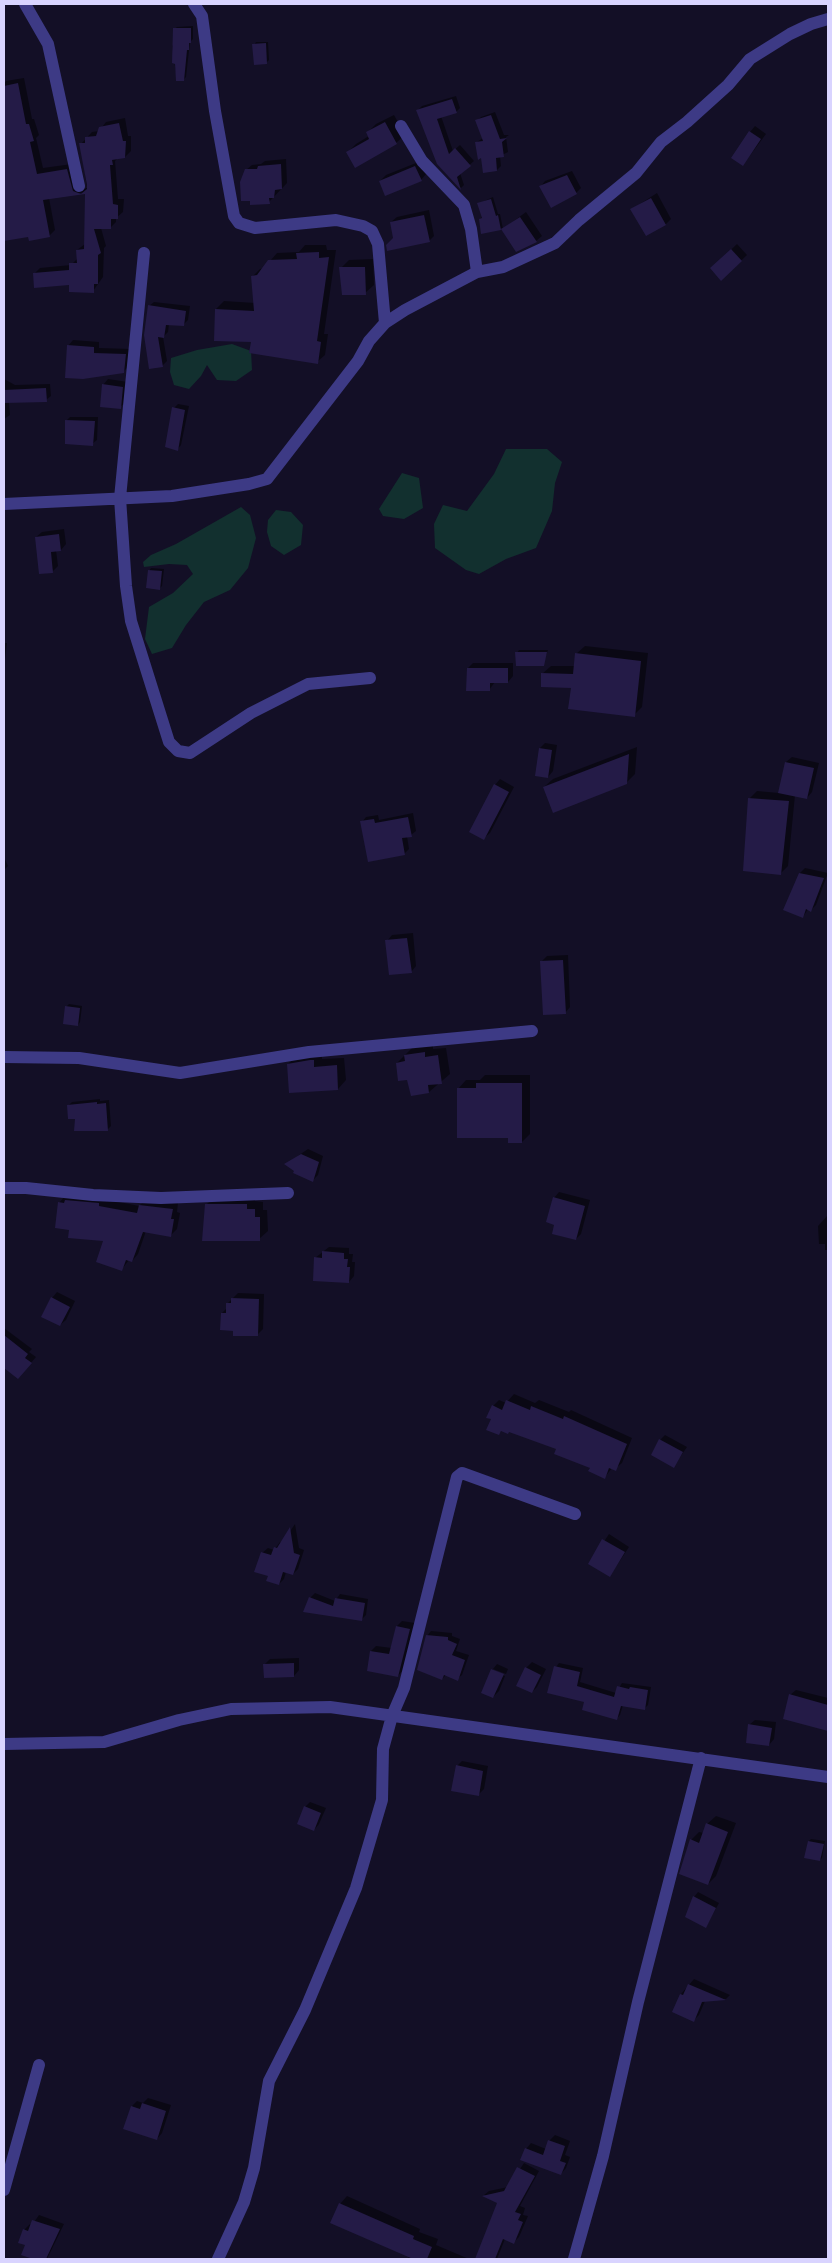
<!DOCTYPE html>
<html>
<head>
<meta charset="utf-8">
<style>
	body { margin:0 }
	#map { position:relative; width:832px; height:2263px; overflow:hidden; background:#130f26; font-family:"Exo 2",sans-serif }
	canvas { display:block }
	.frame { position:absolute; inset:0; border:5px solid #d9d4ff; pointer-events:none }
</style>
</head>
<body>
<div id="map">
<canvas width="832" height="2263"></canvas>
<div class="frame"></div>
</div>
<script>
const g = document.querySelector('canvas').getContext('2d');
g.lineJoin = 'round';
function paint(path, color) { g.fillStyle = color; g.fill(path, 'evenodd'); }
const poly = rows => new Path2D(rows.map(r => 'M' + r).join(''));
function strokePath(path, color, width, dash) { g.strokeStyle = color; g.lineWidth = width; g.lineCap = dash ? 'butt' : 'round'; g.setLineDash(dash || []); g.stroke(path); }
const green = poly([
	[232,344,251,351,252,370,236,381,217,380,207,365,201,376,189,389,174,385,170,372,171,358,197,350],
	[506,449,547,449,562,462,555,483,552,511,536,548,506,559,479,574,466,570,435,548,434,524,443,505,467,511,494,474],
	[402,473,419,478,423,508,404,519,383,516,379,509],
	[241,507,250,515,256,538,248,568,230,590,204,602,186,625,172,648,152,654,145,639,149,607,173,593,193,574,187,565,169,564,144,567,143,562,151,555,176,544],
	[276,510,291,512,303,525,301,545,284,555,271,546,267,532,268,520]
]);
const shadow = poly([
	[193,26,193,39,190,42,186,77,183,80,177,80,172,46,175,43,174,29,177,27],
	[256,42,268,42,269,60,267,62,254,45],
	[24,78,32,119,34,119,39,135,36,138,43,168,72,164,83,189,87,188,81,144,92,132,99,131,106,122,125,118,128,136,131,136,131,151,125,157,118,158,115,161,118,199,124,199,123,212,116,218,116,222,110,228,101,228,106,246,104,248,103,277,93,291,34,274,40,268,71,265,78,258,77,250,85,244,87,192,49,198,55,230,49,236,9,207,4,183,4,117,6,116,4,84,6,81],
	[456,96,460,108,456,112,441,116,453,151,460,145,474,161,460,173,464,185,461,188,438,163,418,110,422,106],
	[495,112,504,135,509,135,506,137,508,152,500,156,501,166,497,170,482,155,477,142,483,138,477,121,481,117],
	[394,115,405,135,396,143,348,152,356,144,369,136,367,133,376,124],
	[755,126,766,134,743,165,750,132],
	[286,159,287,183,269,202,246,170,252,165,261,164,265,161],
	[421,161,426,174,421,180,380,181,386,175],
	[572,171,581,188,576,193,541,186,545,181],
	[657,193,671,219,666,224,646,235,632,209],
	[493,197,498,214,500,214,503,229,480,219,482,217,478,204],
	[429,210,434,236,429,241,395,238,391,222,397,217],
	[526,212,542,236,536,241,503,229],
	[737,244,747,255,722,279,712,268],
	[305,245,326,245,327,250,336,250,324,334,328,334,325,355,317,362,252,341,216,309,224,301,255,303,252,277,260,269,264,268,277,253,299,252],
	[373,259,374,285,365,293,341,268,349,260],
	[154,302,190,306,188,320,184,324,169,324,168,332,163,337,167,361,162,366,149,306],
	[73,340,99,342,99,348,131,349,129,366,124,371,68,346],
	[4,379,15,385,50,384,51,396,46,400,9,402,10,415,4,419],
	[108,379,128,382,126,402,120,407,103,385],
	[178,404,189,406,181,445,177,450,174,408],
	[70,417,98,417,97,440,92,444,66,421],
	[64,529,66,544,61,550,56,550,58,566,53,571,36,537,42,532],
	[151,568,164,569,162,586,160,588,149,571],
	[4,643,7,643,4,667],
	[585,646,648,653,642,707,634,715,542,674,551,666,575,666,576,654],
	[519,650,548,650,543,664,517,653],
	[473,663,513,663,513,676,508,682,495,682,489,690,468,668],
	[545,743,557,745,553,771,548,777,536,775,540,748],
	[637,747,635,774,626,783,544,787,553,779],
	[792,757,819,763,812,792,807,798,795,795,788,866,781,873,749,799,757,791,779,793,786,762],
	[500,779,514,787,490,833,484,838,495,785],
	[413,813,416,831,411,835,407,836,409,849,404,854,362,822,366,817,378,815,379,820],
	[4,857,8,866,4,870],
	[805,868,828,873,816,905,811,910,808,909,803,917,800,873],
	[413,933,416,966,411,972,387,941,392,935],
	[568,955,570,1007,565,1013,542,961,547,956],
	[69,1004,82,1006,80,1022,78,1025,66,1007],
	[433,1044,433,1049,446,1048,450,1074,429,1092,407,1079,397,1063,413,1047],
	[322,1052,322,1059,344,1058,346,1080,338,1089,288,1064,296,1056],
	[4,1067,5,1099,4,1100],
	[485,1075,530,1075,530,1134,522,1142,509,1137,458,1089,466,1080,480,1080],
	[100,1099,100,1101,109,1100,111,1126,108,1129,76,1117,68,1106,72,1102],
	[308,1149,323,1156,318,1175,313,1180,286,1164],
	[559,1192,590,1200,581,1234,576,1239,556,1224,554,1198],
	[65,1196,105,1199,139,1206,146,1199,178,1203,177,1212,180,1213,177,1229,170,1236,146,1231,138,1254,132,1261,129,1260,122,1269,105,1240,70,1229,59,1203],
	[255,1196,255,1201,263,1202,263,1210,267,1210,268,1231,259,1239,206,1205,214,1197],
	[828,1215,828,1250,825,1250,825,1244,819,1244,818,1226],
	[329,1247,349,1248,349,1254,353,1254,352,1262,355,1262,354,1276,349,1282,315,1258],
	[57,1292,75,1301,66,1320,60,1325,52,1298],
	[238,1293,264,1294,263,1329,257,1335,222,1313,227,1308,227,1304],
	[4,1328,32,1349,29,1352,36,1357,18,1378,4,1366],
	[514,1394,535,1403,539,1400,569,1412,571,1410,632,1438,622,1463,615,1469,612,1468,605,1477,558,1448,509,1431,502,1430,499,1434,492,1419,493,1406,499,1400,506,1403],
	[665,1435,687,1447,674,1466,660,1440],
	[295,1524,299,1548,304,1550,298,1569,293,1574,286,1572,284,1579,279,1584,269,1575,262,1553,268,1548,274,1550,280,1542,282,1543],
	[609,1534,629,1547,610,1576,589,1564],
	[315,1593,335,1601,340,1594,368,1599,366,1615,361,1620,310,1598],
	[402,1621,415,1623,403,1670,398,1676,371,1651,376,1646,392,1648,397,1626],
	[431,1631,452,1633,452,1636,460,1639,456,1651,469,1655,462,1675,457,1679,446,1675,442,1679,427,1636],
	[299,1658,299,1670,294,1676,264,1665,270,1659],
	[532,1662,546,1669,537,1687,532,1692,526,1668],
	[559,1663,583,1668,580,1682,616,1693,622,1683,651,1687,648,1705,644,1709,623,1705,620,1715,617,1718,585,1701,556,1667],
	[497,1664,508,1669,506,1674,493,1669],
	[493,1669,493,1671,505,1676,499,1691,493,1697,492,1670],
	[796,1690,828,1698,825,1722,790,1695],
	[755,1720,776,1722,774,1739,769,1745,749,1725],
	[462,1761,488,1766,484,1789,478,1795,457,1766],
	[310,1802,326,1808,319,1824,314,1830,305,1807],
	[716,1816,736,1823,716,1876,708,1884,691,1840,699,1832,704,1833,707,1824],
	[811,1839,825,1841,822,1858,820,1860,809,1841],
	[698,1892,719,1903,706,1927,694,1897],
	[694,1979,730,1995,726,1999,705,2001,699,2015,694,2020,681,1994],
	[148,2098,171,2105,162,2133,157,2139,132,2106,137,2101,143,2103],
	[555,2135,570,2141,565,2155,570,2157,566,2168,561,2174,526,2149,531,2143,546,2149,549,2141],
	[524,2163,539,2171,520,2206,525,2208,523,2215,528,2216,519,2237,514,2242,505,2239,497,2259,476,2259,499,2202,484,2195,489,2191,508,2187],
	[347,2196,420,2229,419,2232,438,2239,436,2245,469,2259,408,2259,409,2256,340,2204],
	[39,2215,64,2224,47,2259,37,2259,23,2254,26,2245,24,2230,30,2224,32,2225]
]);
const building = poly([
	[173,28,191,28,191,43,189,43,189,50,187,50,184,81,176,81,175,64,172,63],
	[266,43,267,64,254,65,252,44],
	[18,83,26,124,29,124,34,141,30,142,37,174,67,169,73,191,81,194,87,189,87,185,79,143,85,143,85,137,96,136,99,127,119,123,123,141,126,141,125,158,112,160,113,165,110,165,113,204,118,205,118,219,111,219,111,229,94,229,101,253,98,255,98,284,94,284,94,293,69,292,69,285,34,288,33,273,69,270,69,263,77,263,76,250,84,249,85,194,43,200,50,237,29,241,28,237,4,241,4,86],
	[452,99,457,113,437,119,449,154,455,148,471,166,457,177,461,190,437,164,416,110],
	[491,115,500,139,507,138,502,142,504,157,496,158,497,171,483,173,481,158,478,160,475,142,483,141,475,120],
	[385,122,397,144,355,168,346,152,369,139,366,132],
	[749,131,761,139,743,166,731,158],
	[281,164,282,189,275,190,274,198,269,198,270,204,250,205,250,201,241,201,240,182,245,169,257,169,258,166],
	[415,166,422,181,385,196,379,181],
	[567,175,577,194,551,208,539,186],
	[651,198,666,225,646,236,630,209],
	[491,199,496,216,498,215,501,230,481,234,479,219,482,218,477,203],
	[424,215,430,242,387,251,386,245,393,238,390,222],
	[520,217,537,242,516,252,501,229],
	[731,249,742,261,721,281,710,268],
	[319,252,319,258,329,257,317,341,321,342,318,364,249,353,251,342,214,341,215,309,254,311,251,276,257,275,268,260,297,259,296,253],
	[339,267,365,267,366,295,342,295],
	[148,305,186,311,184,326,166,325,164,338,158,337,163,367,149,369,144,335],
	[67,345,94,347,94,353,126,354,124,373,83,379,65,378],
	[102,384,123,387,121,409,100,407],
	[46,388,47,402,4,403,4,390],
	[172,407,185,410,178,451,165,447],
	[65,420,95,421,93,446,65,444],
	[59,534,61,551,51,552,53,573,39,574,35,537],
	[148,570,162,571,160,590,146,588],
	[515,652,547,652,544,666,516,666],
	[575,653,641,661,635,717,568,709,571,688,541,687,541,673,573,674],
	[467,668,508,668,508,683,490,683,490,691,466,691],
	[539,748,552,750,548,778,535,776],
	[629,754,627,784,553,813,543,787],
	[785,762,814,768,807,799,778,793],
	[494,784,509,792,484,840,469,832],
	[748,798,789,801,781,875,743,871],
	[408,817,412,837,402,838,405,855,368,862,360,821,374,819,375,823],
	[799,873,824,878,811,912,806,909,803,918,783,910],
	[407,938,412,973,389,975,385,940],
	[563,960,566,1014,543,1015,540,961],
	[65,1006,80,1008,78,1026,63,1024],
	[425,1052,425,1057,438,1055,442,1084,428,1085,429,1093,411,1096,407,1080,398,1081,396,1063,405,1061,404,1055],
	[310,1060,314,1060,314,1067,337,1065,338,1090,289,1093,287,1064],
	[476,1083,522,1083,522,1143,508,1143,508,1138,457,1138,457,1088,476,1088],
	[97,1102,97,1104,106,1103,108,1131,74,1131,75,1119,68,1119,67,1105],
	[301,1154,319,1162,313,1182,293,1173,294,1171,284,1164],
	[553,1197,585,1206,576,1240,552,1234,554,1225,546,1222],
	[65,1200,99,1203,99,1206,137,1213,139,1205,173,1209,171,1219,174,1219,171,1237,143,1232,132,1262,126,1260,122,1271,96,1262,103,1241,68,1238,69,1230,55,1228,58,1202,64,1203],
	[205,1204,247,1204,247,1209,255,1209,255,1217,260,1217,260,1241,202,1241],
	[322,1251,344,1253,344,1259,348,1259,347,1267,350,1267,349,1283,313,1281,314,1257,322,1258],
	[51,1297,70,1307,60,1326,41,1317],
	[231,1298,259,1299,258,1336,233,1336,233,1331,220,1330,221,1313,226,1313,226,1303,231,1303],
	[4,1335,28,1354,25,1358,32,1363,18,1379,4,1368],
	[506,1400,530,1410,531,1406,563,1419,564,1416,627,1444,616,1471,609,1468,605,1479,588,1471,590,1468,554,1454,556,1449,509,1432,508,1434,501,1431,499,1435,486,1430,491,1419,486,1418,492,1405,502,1410],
	[659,1439,683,1452,674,1468,651,1455],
	[290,1527,294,1553,300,1555,293,1575,283,1572,279,1585,266,1581,268,1576,254,1572,261,1552,271,1555,274,1547,277,1548],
	[602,1539,625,1552,610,1577,588,1564],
	[309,1597,333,1606,335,1598,365,1603,362,1621,303,1612],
	[396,1626,410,1629,398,1677,367,1671,370,1651,389,1654],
	[426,1635,448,1637,448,1640,457,1644,452,1655,465,1660,458,1681,444,1675,442,1680,417,1670],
	[294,1663,294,1677,264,1678,263,1664],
	[554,1666,580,1672,577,1686,614,1697,617,1686,629,1689,630,1687,648,1690,645,1710,621,1706,617,1720,582,1710,584,1702,547,1693],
	[525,1667,541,1675,532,1693,516,1686],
	[491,1669,504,1674,493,1698,481,1693],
	[789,1694,828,1705,828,1731,783,1719],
	[748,1724,772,1728,769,1746,746,1743],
	[456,1765,483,1771,479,1796,451,1791],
	[304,1806,321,1813,314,1831,297,1824],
	[706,1823,728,1832,708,1885,679,1874,690,1839,699,1843],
	[808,1841,824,1844,820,1861,804,1858],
	[693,1896,716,1908,706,1928,685,1917],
	[688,1984,726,2000,702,2002,694,2022,672,2012,680,1994,683,1995],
	[142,2103,166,2111,157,2140,123,2129,131,2106,140,2109],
	[548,2140,565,2146,560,2161,566,2163,561,2175,520,2160,525,2148,543,2155],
	[517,2167,535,2176,515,2212,521,2214,518,2220,523,2222,514,2244,503,2239,495,2259,475,2259,497,2203,482,2196,504,2191],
	[339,2203,414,2236,413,2239,432,2247,427,2259,413,2259,330,2223],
	[32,2220,60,2229,46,2259,33,2259,21,2255,25,2245,18,2243,23,2229,28,2231]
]);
const minor = poly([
	[25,4,48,44,79,186],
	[194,4,202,16,215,111,234,216,239,223,255,228,336,220,363,226,372,231,378,244,385,323],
	[401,126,422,161,464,205,471,229,477,272],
	[144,253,120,498,126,586,131,621,169,742,178,751,190,753,251,713,308,684,370,678],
	[4,504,172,496,249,484,267,479,358,361,369,341,385,323,405,310,477,272,503,267,555,243,579,220,636,173,661,142,687,122,728,85,750,59,790,34,811,24,828,19],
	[4,1057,79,1058,180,1073,309,1052,532,1031],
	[4,1188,26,1188,93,1195,161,1198,288,1193],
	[4,1744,104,1742,179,1720,231,1709,330,1707,828,1777],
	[4,2190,39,2065],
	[218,2259,244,2202,254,2168,269,2081,305,2010,356,1888,382,1800,383,1749,392,1716,404,1688,457,1477,462,1473,575,1514],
	[574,2259,603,2156,638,2002,701,1758]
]);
paint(green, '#12302f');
paint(shadow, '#0007');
paint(building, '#241b47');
strokePath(minor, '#3d3a85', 12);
</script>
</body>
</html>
